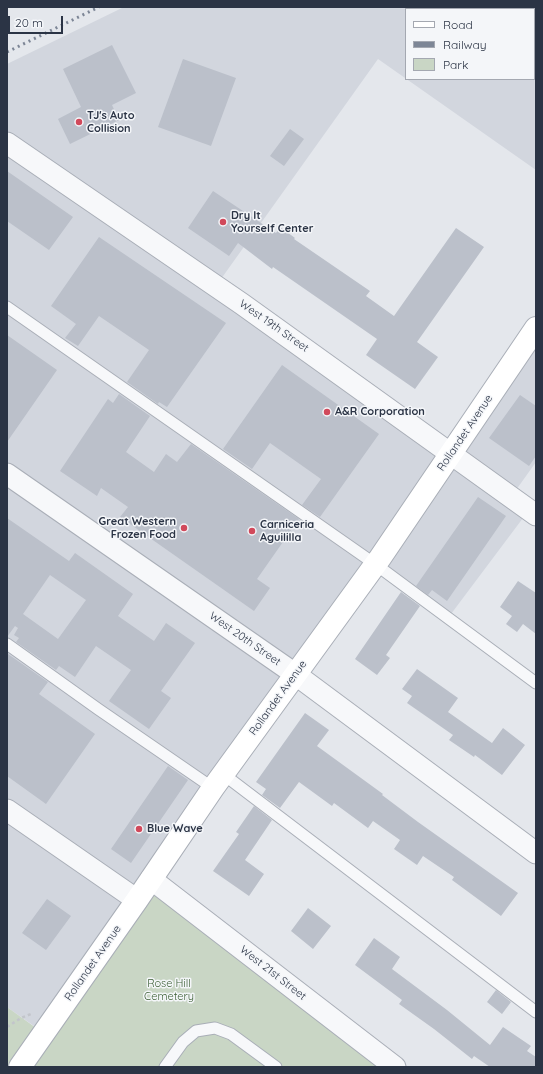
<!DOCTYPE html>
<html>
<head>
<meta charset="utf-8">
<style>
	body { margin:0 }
	#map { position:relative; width:543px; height:1074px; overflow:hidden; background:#e4e7ec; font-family:Quicksand,sans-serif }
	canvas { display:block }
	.frame { position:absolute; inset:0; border:8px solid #2b3445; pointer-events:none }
	.legend { position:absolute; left:405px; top:8px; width:130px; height:72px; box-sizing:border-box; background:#f4f6f9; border:1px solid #a4a8b1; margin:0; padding:5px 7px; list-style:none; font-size:12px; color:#2b3445 }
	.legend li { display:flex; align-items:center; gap:8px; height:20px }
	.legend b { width:20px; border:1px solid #a4a8b1 }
	.scale { position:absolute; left:8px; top:16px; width:55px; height:18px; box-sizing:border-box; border:2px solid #2b3445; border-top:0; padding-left:5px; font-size:12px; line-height:14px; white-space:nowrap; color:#2b3445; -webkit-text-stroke:3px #f4f6f9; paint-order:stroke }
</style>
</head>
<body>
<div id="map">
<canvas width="543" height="1074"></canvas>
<div class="frame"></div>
<ul class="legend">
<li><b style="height:5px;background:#fff"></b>Road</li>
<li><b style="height:5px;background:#7d8696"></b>Railway</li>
<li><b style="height:11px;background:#c9d6c5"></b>Park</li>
</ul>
<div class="scale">20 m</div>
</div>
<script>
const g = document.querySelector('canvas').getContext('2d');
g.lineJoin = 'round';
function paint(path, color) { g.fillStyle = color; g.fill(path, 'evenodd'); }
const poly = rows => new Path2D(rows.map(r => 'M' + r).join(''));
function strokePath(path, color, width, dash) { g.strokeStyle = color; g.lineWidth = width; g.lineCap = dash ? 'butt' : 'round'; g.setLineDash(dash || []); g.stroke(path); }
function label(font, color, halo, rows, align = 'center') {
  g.font = font + ' Quicksand,sans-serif'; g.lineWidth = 3; g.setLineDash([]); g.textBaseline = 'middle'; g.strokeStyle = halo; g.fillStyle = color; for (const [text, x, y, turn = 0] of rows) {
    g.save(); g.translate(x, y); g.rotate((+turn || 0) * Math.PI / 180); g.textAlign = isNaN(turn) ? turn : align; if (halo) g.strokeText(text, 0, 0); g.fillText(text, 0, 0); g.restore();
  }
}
const built = poly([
	[124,7,536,7,536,170,378,59,216,286,452,454,536,327,536,462,511,497,529,510,448,618,375,564,44,1033,7,1007,7,64],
	[406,9,534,9,534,79,406,79]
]);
const green = poly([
	[151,879,395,1067,7,1067,7,1007,43,1033]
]);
const building = poly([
	[112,45,136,93,112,105,119,120,70,144,58,119,81,107,63,69],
	[183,59,236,78,211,146,158,127],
	[290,129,304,139,284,166,270,156],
	[7,171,73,217,49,250,7,221],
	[213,191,276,233,280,227,295,238,294,239,370,291,366,296,394,316,456,228,484,247,417,342,438,357,415,389,366,355,377,339,273,267,272,269,238,243,229,256,188,228],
	[99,237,226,323,167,407,159,402,158,404,127,382,149,350,99,316,78,346,65,338,76,324,51,306],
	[7,335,57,370,7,442],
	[282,365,379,434,320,517,302,505,321,479,270,443,252,469,223,449],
	[119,394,150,416,126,452,154,472,166,454,177,462,191,444,299,519,257,579,270,588,254,611,120,517,128,507,101,488,97,496,60,471,108,399,113,403],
	[520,395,536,406,536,456,529,466,489,438],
	[478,497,506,516,447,601,432,590,428,595,416,586],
	[7,518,69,561,75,553,133,594,118,616,154,641,166,623,195,643,161,691,171,698,149,729,109,701,131,670,96,646,75,677,59,666,56,670,16,642,19,638,14,635,18,628,15,626,7,637],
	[50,575,86,600,58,639,23,614],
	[518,581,536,593,536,634,523,624,517,632,506,624,512,616,500,607],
	[401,592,420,606,386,655,390,658,377,675,355,659],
	[8,654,48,682,39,694,95,734,46,804,7,776,7,656],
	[417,669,458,698,448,712,492,743,503,728,525,745,502,775,475,755,474,757,449,740,453,735,407,703,412,696,402,689],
	[305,713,329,730,317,746,383,794,382,795,418,822,518,893,501,916,452,880,454,877,423,856,417,865,394,849,400,840,373,821,368,828,334,803,332,806,299,782,280,808,262,795,266,789,256,782],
	[168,766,188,780,131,863,111,849],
	[254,806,272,820,245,860,264,874,249,896,213,871,239,834,236,832],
	[47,899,71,916,46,950,22,933],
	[308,908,331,926,313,949,291,931],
	[374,938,400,957,392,969,447,1010,490,1045,503,1027,531,1046,527,1051,536,1057,536,1067,490,1067,474,1056,472,1059,434,1029,399,1004,402,1000,355,965],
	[496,990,511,1002,502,1014,487,1002]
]);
const path = poly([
	[7,1027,21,1018,31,1014]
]);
const lane = poly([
	[7,307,375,564,536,683],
	[7,644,98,709,213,788],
	[223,774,536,1012],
	[165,1067,183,1042,196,1031,215,1028,231,1034,276,1067]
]);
const street = poly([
	[7,143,242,304,536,515],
	[7,474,295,674,536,853],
	[7,810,137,900],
	[151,879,395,1067]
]);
const secondary = poly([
	[20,1067,137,900,213,788,380,558,536,328]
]);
const rail = poly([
	[7,52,99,7]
]);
const markers = [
	[79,122,4,"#d1495b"],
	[223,222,4,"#d1495b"],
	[327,412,4,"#d1495b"],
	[184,528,4,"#d1495b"],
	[252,531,4,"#d1495b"],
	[139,829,4,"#d1495b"]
];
const poiNames = [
	["TJ's Auto",87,116],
	["Collision",87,129],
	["Dry It",231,216],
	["Yourself Center",231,229],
	["A&R Corporation",335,412],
	["Great Western",176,522,"right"],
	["Frozen Food",176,535,"right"],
	["Carniceria",260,525],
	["Aguililla",260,538],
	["Blue Wave",147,829]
];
const streetNames = [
	["West 19th Street",274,326,35],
	["Rollandet Avenue",465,433,-56],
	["West 20th Street",245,639,35],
	["Rollandet Avenue",278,698,-54],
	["Rollandet Avenue",93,963,-55],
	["West 21st Street",273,973,38]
];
const parkNames = [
	["Rose Hill",169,984],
	["Cemetery",169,997]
];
paint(built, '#d2d6de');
paint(green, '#c9d6c5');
paint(building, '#bbc0ca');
strokePath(lane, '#a9aeb7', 13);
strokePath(street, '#a9aeb7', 23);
strokePath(secondary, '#a9aeb7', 24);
strokePath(path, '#c2c5cb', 2.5, [3, 3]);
strokePath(lane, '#f7f8fa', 11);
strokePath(street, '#f7f8fa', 21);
strokePath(secondary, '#fff', 22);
strokePath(rail, '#7d8696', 3, [2, 4]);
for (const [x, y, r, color] of markers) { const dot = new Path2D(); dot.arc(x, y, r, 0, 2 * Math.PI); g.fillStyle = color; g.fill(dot); strokePath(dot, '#f4f6f9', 1.5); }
label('bold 11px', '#2b3445', '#f4f6f9', poiNames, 'left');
label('11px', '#2b3445', '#f4f6f9', streetNames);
label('11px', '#3f6138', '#f4f6f9', parkNames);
</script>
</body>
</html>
